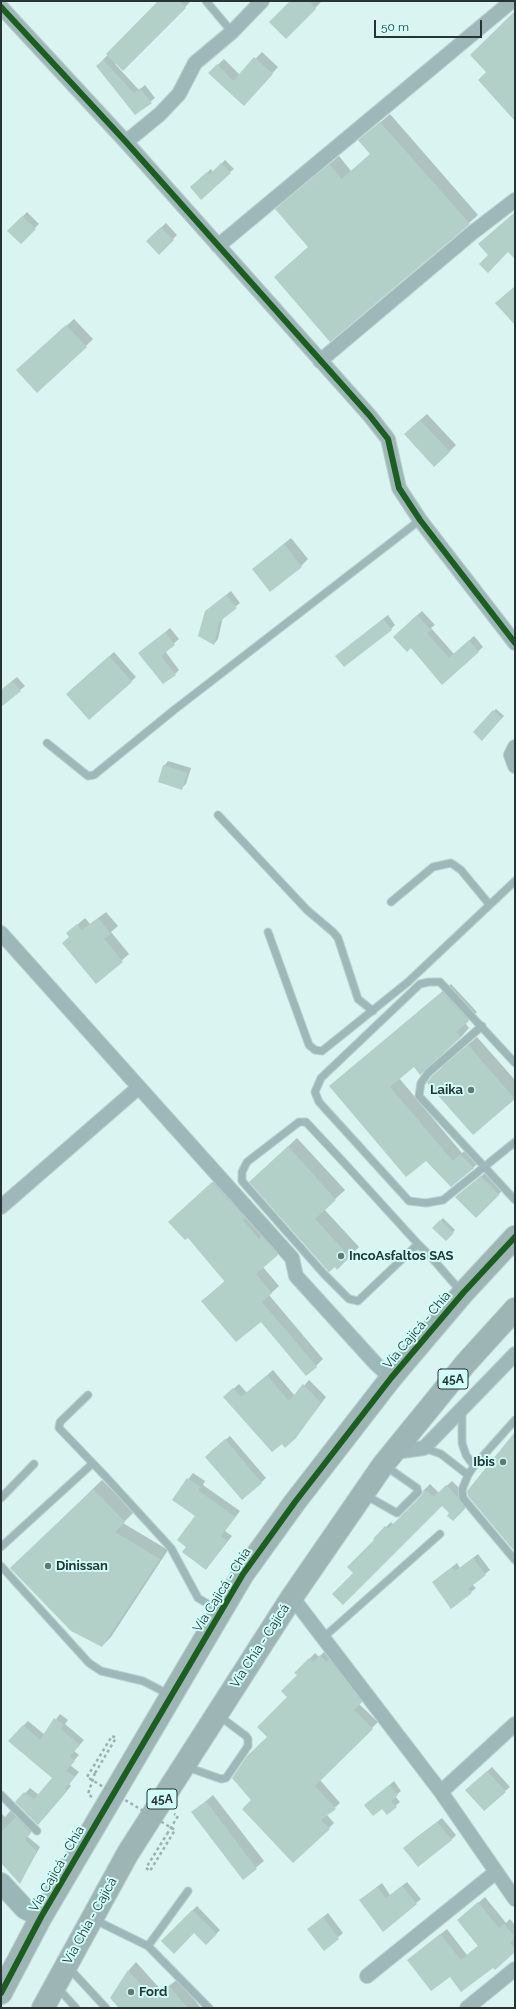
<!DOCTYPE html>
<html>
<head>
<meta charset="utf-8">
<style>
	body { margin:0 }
	#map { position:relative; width:516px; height:2009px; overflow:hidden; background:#daf4f1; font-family:Raleway,sans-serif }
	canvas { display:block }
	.frame { position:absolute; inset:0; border:2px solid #243534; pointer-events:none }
	.scale { position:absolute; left:374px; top:20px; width:108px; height:18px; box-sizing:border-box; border:2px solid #243534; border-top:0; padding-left:5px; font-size:12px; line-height:14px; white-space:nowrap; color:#243534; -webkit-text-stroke:3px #d0fef9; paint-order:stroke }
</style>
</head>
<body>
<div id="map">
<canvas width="516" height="2009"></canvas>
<div class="frame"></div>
<div class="scale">50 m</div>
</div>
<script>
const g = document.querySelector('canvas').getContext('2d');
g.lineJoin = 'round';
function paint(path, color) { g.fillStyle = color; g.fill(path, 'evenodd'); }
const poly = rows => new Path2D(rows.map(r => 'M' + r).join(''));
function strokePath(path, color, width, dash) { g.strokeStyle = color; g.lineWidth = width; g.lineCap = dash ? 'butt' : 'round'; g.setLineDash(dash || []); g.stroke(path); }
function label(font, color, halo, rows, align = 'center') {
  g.font = font + ' Raleway,sans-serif'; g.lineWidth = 4; g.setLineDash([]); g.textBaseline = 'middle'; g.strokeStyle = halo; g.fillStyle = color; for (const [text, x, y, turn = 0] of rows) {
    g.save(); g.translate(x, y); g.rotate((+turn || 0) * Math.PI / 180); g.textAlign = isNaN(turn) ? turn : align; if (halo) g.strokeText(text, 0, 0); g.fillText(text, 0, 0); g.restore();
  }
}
const shadow = poly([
	[159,1,191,1,123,70,116,62,115,64,139,90,145,85,155,98,135,114,102,61],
	[291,1,322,1,286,38],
	[262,52,278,67,244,105,209,73,224,59,240,75],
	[390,114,478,215,469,223,309,247,285,201,339,156,351,171,371,154,359,141],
	[225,160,234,169,230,172,191,187,211,169,213,172],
	[27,212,39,224,21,242,9,231],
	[166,223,177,235,159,253,147,241],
	[74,319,93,339,86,346,25,363],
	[427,414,456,445,449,452,412,427],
	[291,538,308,559,301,566,253,569],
	[231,591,240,603,223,617,218,639,214,644,211,607],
	[422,611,435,625,431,628,454,654,474,636,483,647,442,684,398,633],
	[388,615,395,625,391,629,341,652],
	[170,628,179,639,165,651,179,670,175,674,140,653],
	[114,652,136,677,89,719,71,690],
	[17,677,25,686,1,706,1,690],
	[496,709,504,716,482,739,474,732],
	[168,761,191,768,186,784,182,788,164,766],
	[106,912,118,926,111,932,129,954,97,982,68,933,85,918,90,924],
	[451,984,477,1012,465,1023,469,1028,461,1037,414,1066,399,1078,462,1153,470,1146,482,1159,473,1168,426,1159,330,1086],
	[477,1037,515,1080,515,1097,473,1134,442,1067],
	[297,1138,345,1190,324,1209,359,1247,337,1268,260,1173],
	[486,1172,503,1190,476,1217,461,1193],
	[220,1176,285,1248,263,1267,279,1286,269,1295,323,1359,316,1366,261,1320,210,1294,225,1281,177,1215],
	[443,1218,455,1230,446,1240,433,1228],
	[273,1370,295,1396,309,1380,326,1397,296,1437,230,1392,239,1384,247,1393],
	[230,1436,266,1478,242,1499,210,1452],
	[193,1473,205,1481,203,1485,240,1511,225,1531,232,1536,206,1569,196,1516,173,1500],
	[102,1480,134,1512,123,1523,168,1550,111,1637,102,1646,21,1559],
	[452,1481,463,1492,470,1503,453,1519,451,1513,442,1505,354,1573,376,1540,374,1539,391,1522,394,1525,422,1496,425,1489,430,1484,439,1493],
	[478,1554,490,1570,472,1584,476,1588,471,1592,438,1578,457,1563,460,1568],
	[326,1650,366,1696,359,1704,378,1722,320,1780,340,1803,327,1815,334,1823,329,1828,252,1800,268,1737,289,1697,298,1675,296,1673,315,1653,319,1657],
	[60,1714,68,1720,65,1724,84,1740,74,1751,79,1755,70,1765,79,1772,69,1784,71,1786,43,1819,17,1802,30,1788,39,1795,53,1778,23,1726,28,1721,45,1735],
	[492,1767,510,1787,505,1791,471,1786],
	[394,1781,401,1791,395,1796,400,1802,387,1813,382,1807,370,1802],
	[213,1795,264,1861,243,1878,193,1812],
	[13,1808,34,1829,27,1836,40,1847,20,1882,1,1861,1,1813,5,1817],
	[442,1818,456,1835,451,1840,409,1843],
	[407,1882,421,1899,416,1903,360,1900,382,1883,390,1895],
	[485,1897,506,1923,510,1919,515,1925,515,1951,493,1966,450,1976,408,1960,447,1929,467,1955,479,1945,464,1915],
	[197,1906,220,1930,206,1944,194,1932,162,1941],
	[328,1913,343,1933,324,1949,313,1925],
	[136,1962,162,1991,178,1979,201,2008,120,2008,111,1998,129,1970]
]);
const building = poly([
	[158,1,179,1,186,8,123,71,106,54],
	[290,1,309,1,316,9,286,39,269,22],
	[515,11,515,121,478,80,486,72,470,55],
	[254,57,273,74,244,106,208,73,217,64,233,81],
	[103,60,134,93,140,88,152,103,135,115,96,66],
	[380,122,470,224,330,342,274,277,308,247,275,209,329,164,342,179,370,154,358,140],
	[221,163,231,173,201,200,190,187,207,172,209,175],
	[515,212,515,259,508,252,488,273,479,264,488,255,478,244],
	[22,216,36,229,21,244,7,231],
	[161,227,174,240,159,255,146,241],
	[515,286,515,325,495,303],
	[66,325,87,347,37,393,16,370],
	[420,420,450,452,434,467,404,434],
	[284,544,302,567,270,592,252,569],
	[226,595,237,608,219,622,214,645,198,636,205,611],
	[417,615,431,630,427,633,449,658,469,640,479,652,442,685,411,648,407,652,393,637],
	[383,619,392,630,344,667,335,656],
	[165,632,175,645,161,656,176,675,163,684,138,653],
	[109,656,132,682,89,720,66,694],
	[12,681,21,691,1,707,1,690],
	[493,710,502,718,482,741,473,732],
	[163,765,187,773,182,790,158,782],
	[98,918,111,934,104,939,123,962,96,984,62,943,69,937,66,933,77,924,82,930],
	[442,992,469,1021,456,1032,461,1037,420,1075,414,1067,390,1087,453,1161,460,1154,474,1168,451,1187,426,1161,406,1177,329,1086],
	[468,1045,515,1099,473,1135,427,1083,432,1076],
	[288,1146,336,1200,315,1219,350,1257,337,1270,335,1267,329,1272,249,1182],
	[481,1176,499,1195,476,1218,455,1197],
	[212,1182,245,1218,243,1220,259,1239,261,1236,278,1255,256,1274,272,1293,262,1302,317,1367,306,1376,261,1322,236,1342,201,1301,225,1282,188,1238,185,1240,168,1222],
	[440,1220,454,1233,446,1241,432,1228],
	[267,1375,289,1401,303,1384,321,1403,296,1438,285,1448,282,1444,272,1452,223,1397,233,1388,241,1397],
	[515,1432,515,1552,468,1496,467,1491],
	[225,1439,262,1483,242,1500,205,1457],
	[187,1478,201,1487,198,1490,235,1517,221,1536,227,1541,206,1570,182,1552,186,1547,177,1540,195,1516,172,1500],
	[446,1485,458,1497,465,1509,453,1521,447,1516,449,1513,442,1506,343,1605,332,1594,353,1573,347,1567,374,1540,373,1539,385,1526,388,1529,422,1495,424,1489,434,1497],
	[93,1489,125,1522,115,1532,160,1559,102,1647,71,1631,10,1568],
	[473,1558,486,1575,468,1589,472,1593,451,1609,432,1582,452,1567,455,1571],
	[320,1655,326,1662,329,1659,362,1702,354,1710,373,1729,315,1786,336,1809,321,1820,330,1829,293,1863,242,1809,251,1800,232,1778,247,1756,267,1737,257,1727,287,1697,281,1691,297,1675,294,1673,309,1658,313,1662],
	[54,1718,64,1725,61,1729,80,1745,70,1756,75,1761,66,1771,75,1777,65,1789,67,1791,38,1825,15,1802,24,1792,34,1799,52,1778,8,1741,23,1725,40,1740],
	[487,1771,506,1792,484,1811,465,1790],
	[389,1785,398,1795,391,1801,397,1807,387,1815,382,1809,373,1816,364,1805],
	[206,1801,257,1869,243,1880,191,1812],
	[16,1817,31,1833,25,1840,37,1851,20,1884,1,1863,1,1832],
	[437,1822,452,1840,418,1867,403,1848],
	[402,1886,417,1904,383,1932,359,1900,377,1887,386,1898],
	[478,1902,499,1928,504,1924,515,1937,510,1943,515,1949,515,1952,495,1970,493,1968,461,1992,450,1977,431,1991,407,1960,440,1934,461,1960,478,1946,457,1920],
	[192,1910,217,1934,206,1945,194,1933,174,1954,161,1941],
	[323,1917,339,1939,324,1951,307,1929],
	[128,1970,154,1998,169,1986,188,2008,119,2008,110,1998]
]);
const path = poly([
	[92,1797,88,1794,95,1773],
	[167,1834,178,1816,174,1814]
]);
const lane = poly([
	[206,1,232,32],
	[47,743,88,776,94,775,174,710,420,520],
	[218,815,307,910,333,932,338,938,358,999,373,1011],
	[391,902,433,867,451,863,461,870,489,904],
	[268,932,309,1045,315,1050,322,1051,408,982,515,881],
	[482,1026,428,1073,421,1083,419,1096,515,1200],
	[515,1063,440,982,429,982,420,984,321,1078,315,1092,319,1102,409,1201,426,1203,443,1200,515,1142],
	[418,1244,358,1301,349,1299,324,1274,242,1181,242,1172,247,1162,299,1122,306,1122,348,1167,418,1244,431,1257,451,1280,461,1291],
	[88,1395,60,1422,59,1428,106,1477,171,1548,198,1598,218,1610],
	[462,1411,462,1443,466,1455,474,1466],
	[515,1420,474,1466,468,1475,462,1490,463,1498,515,1560],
	[424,1448,441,1454,468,1475],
	[365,1495,397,1513,418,1492,417,1488,384,1465],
	[1,1498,34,1464],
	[1,1547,92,1464],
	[1,1566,89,1663,101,1671,143,1681,168,1694],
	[324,1637,440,1534],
	[187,1767,221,1779,226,1778,248,1746,248,1739,246,1736,218,1715],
	[1,1795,37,1831],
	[93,1919,148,1946,209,2008],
	[148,1946,188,1891],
	[69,1968,106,2008],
	[57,1987,76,2008]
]);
const street = poly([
	[1,7,126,142,370,416,388,439,399,488,420,520,515,643],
	[126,142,160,114,179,94,195,63,232,32,262,1],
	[218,246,512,1],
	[320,361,472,233,515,200],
	[515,747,511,755,515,766],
	[1,933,292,1258,296,1276,376,1364,391,1378],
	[1,1207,139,1087],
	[395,1452,424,1448,515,1354],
	[292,1597,441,1792,515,1899],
	[441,1792,515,1724],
	[367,1976,496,1872],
	[467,2008,515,1969]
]);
const secondary = poly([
	[1,1883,25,1909,41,1917]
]);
const highway = poly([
	[1,1993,41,1917,243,1574,295,1502,391,1378,463,1293,515,1237],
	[43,2008,128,1853,292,1597,383,1465,466,1363,515,1309]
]);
const pathBridge = poly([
	[95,1773,116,1738,112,1736,87,1777,175,1830,150,1871,146,1868,167,1834]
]);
const cycleway = poly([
	[1,7,126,142,370,416,388,439,399,488,420,520,515,643],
	[1,1993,41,1917,243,1574,295,1502,391,1378,463,1293,515,1237]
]);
const markers = [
	[471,1090,4,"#647876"],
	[341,1256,4,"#647876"],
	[503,1462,4,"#647876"],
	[48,1566,4,"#647876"],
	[131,1992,4,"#647876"]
];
const shields = [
	[453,1379,30],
	[162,1799,30]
];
const shieldNames = [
	["45A",453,1379],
	["45A",162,1799]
];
const poiNames = [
	["Laika",463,1090,"right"],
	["IncoAsfaltos SAS",349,1256],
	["Ibis",495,1462,"right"],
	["Dinissan",56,1566],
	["Ford",139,1992]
];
const streetNames = [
	["Vía Cajicá - Chía",417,1330,-50],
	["Vía Cajicá - Chía",222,1590,-58],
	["Vía Chía - Cajicá",260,1646,-57],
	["Vía Cajicá - Chía",57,1869,-60],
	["Vía Chía - Cajicá",90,1921,-61]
];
paint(shadow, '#0003');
paint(building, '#b2cfc8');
strokePath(lane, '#bccfcd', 9);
strokePath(street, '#bccfcd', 16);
strokePath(secondary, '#bccfcd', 22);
strokePath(highway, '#bccfcd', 24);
strokePath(path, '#9cb0b1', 2.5, [3, 3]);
strokePath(lane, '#9eb8ba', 7);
strokePath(street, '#9eb8ba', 14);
strokePath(secondary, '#9ab6b7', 20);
strokePath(highway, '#9eb5b6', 22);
strokePath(pathBridge, '#9cb0b1', 2.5, [3, 3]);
strokePath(cycleway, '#1b5e20', 6);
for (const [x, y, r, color] of markers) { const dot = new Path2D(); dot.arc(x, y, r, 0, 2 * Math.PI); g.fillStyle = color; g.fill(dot); strokePath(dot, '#d0fef9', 1.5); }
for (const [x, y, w] of shields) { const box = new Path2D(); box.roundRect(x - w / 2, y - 10, w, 20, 3); g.fillStyle = '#d0fef9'; g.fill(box); strokePath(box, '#243534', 1); }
label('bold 12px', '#243534', null, shieldNames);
label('bold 13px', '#243534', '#d0fef9', poiNames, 'left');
label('13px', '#243534', '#d0fef9', streetNames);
</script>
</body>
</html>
